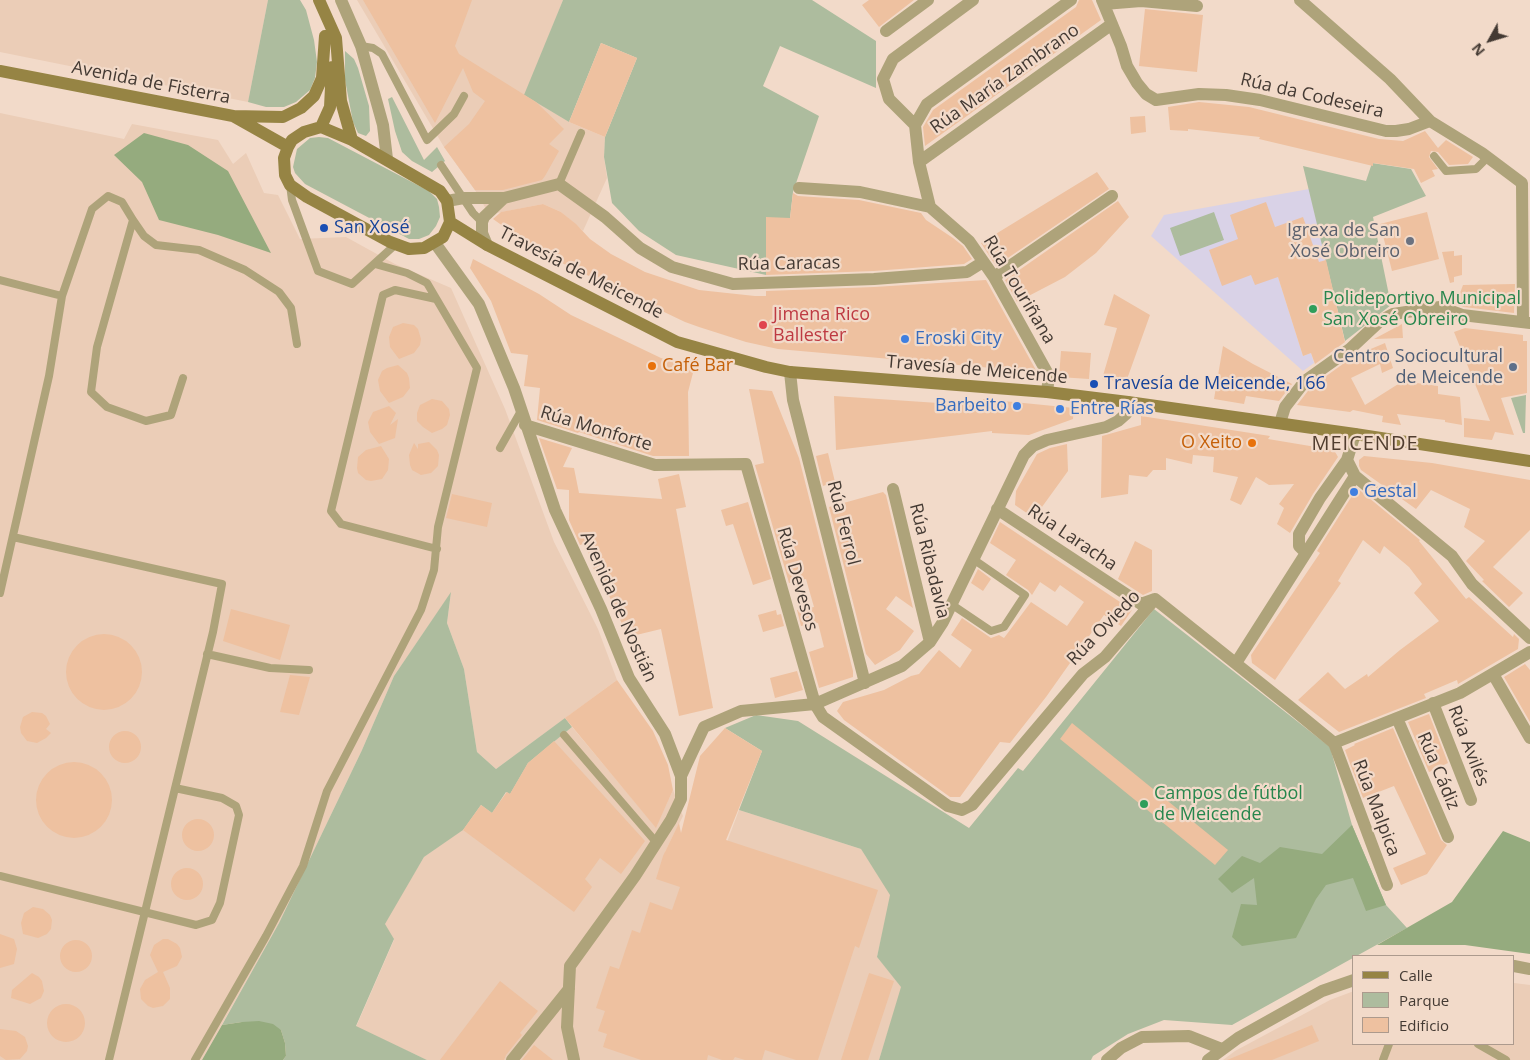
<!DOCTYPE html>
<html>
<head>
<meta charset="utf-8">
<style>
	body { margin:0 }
	#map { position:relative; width:1530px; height:1060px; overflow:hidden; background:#f2dac9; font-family:"Open Sans",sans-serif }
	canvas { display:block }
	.legend { position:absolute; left:1352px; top:955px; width:162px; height:90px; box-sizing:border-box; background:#f2dac9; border:1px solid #ac9a8d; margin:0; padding:6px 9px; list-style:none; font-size:15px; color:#443a33 }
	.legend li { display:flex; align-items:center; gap:10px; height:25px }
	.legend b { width:25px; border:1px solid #ac9a8d }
	.north { position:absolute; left:1465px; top:15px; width:50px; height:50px; -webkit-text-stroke:4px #f2dac9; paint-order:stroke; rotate:231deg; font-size:14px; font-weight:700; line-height:20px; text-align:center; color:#443a33 }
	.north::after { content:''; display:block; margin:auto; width:18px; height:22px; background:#443a33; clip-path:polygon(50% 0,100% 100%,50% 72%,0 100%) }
</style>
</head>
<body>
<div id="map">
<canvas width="1530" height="1060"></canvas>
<ul class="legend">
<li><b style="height:6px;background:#968444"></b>Calle</li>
<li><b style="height:14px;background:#adbc9e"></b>Parque</li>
<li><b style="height:14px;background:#eec1a0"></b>Edificio</li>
</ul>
<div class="north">N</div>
</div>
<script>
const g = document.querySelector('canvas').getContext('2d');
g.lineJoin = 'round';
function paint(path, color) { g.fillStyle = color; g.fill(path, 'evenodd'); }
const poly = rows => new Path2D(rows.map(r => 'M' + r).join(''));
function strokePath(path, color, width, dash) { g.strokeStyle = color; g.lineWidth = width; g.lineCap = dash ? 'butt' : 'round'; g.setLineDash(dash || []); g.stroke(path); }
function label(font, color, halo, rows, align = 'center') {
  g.font = font + ' "Open Sans",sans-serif'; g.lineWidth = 4.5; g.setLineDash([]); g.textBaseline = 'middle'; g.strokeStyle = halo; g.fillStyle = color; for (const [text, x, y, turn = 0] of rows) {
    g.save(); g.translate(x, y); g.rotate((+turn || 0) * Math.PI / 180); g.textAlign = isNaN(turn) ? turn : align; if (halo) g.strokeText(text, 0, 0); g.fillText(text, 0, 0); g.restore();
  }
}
const built = poly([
	[0,0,268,0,248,102,0,52],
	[357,0,563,0,525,95,569,122,605,137,604,157,607,178,583,231,561,212,543,204,497,213,491,218,477,193,444,147],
	[0,113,124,139,132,124,218,140,233,164,246,153,264,193,278,195,300,239,346,237,395,264,451,288,505,409,554,542,598,629,617,680,496,769,477,752,464,669,447,623,451,593,394,676,362,750,279,923,202,1060,0,1060],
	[572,727,656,827,673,790,683,816,665,852,717,869,739,810,861,849,891,895,877,957,902,987,879,1060,427,1060,356,1027,394,940,384,924,424,857,462,830,481,805,492,812,528,763],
	[1514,983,1530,985,1530,1060,1223,1060,1235,1051,1330,1000,1354,991,1354,1044,1514,1044]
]);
const education = poly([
	[1309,189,1326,260,1278,277,1303,356,1311,353,1314,363,1303,371,1151,236,1164,215]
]);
const green = poly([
	[268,0,300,0,306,10,314,40,317,62,315,78,310,90,296,102,284,107,266,107,248,102],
	[563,0,812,0,876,41,876,88,780,46,763,86,819,116,793,192,790,218,766,218,766,275,676,255,639,231,612,203,604,157,605,137,637,58,601,43,569,122,524,95],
	[345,51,354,59,358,68,369,106,370,131,366,136,358,133,353,122,345,80],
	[392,97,424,160,437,147,445,161,432,172,412,161,402,152,395,131,388,99],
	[319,137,328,138,429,191,437,199,439,207,440,217,436,226,429,235,419,239,409,239,305,184,295,173,293,167,297,149,310,138],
	[1372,163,1411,169,1426,196,1373,217,1391,305,1345,341,1303,166,1366,181],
	[1214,212,1224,240,1180,256,1170,228],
	[1526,395,1525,433,1523,433,1511,398],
	[451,592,447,623,464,669,477,752,496,769,565,718,572,727,528,763,510,794,506,792,492,813,481,805,463,830,424,857,385,924,394,939,356,1026,427,1060,283,1060,286,1056,285,1043,281,1030,242,1022,222,1025,279,923,362,750,394,676],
	[1154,609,1330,747,1352,825,1386,905,1407,928,1232,1025,1164,1020,1128,1034,1093,1056,1091,1060,879,1060,901,987,877,957,890,895,861,849,739,810,762,751,725,728,756,715,798,721,969,828,1018,768,1023,771]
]);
const forest = poly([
	[144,133,188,145,228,171,271,253,218,235,159,220,142,182,114,155],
	[1352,825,1386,905,1366,911,1353,878,1326,885,1316,899,1296,938,1242,946,1232,937,1241,904,1257,905,1254,878,1232,893,1218,879,1242,856,1260,863,1280,847,1322,854],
	[1503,831,1530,842,1530,954,1465,945,1377,945,1452,902],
	[259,1021,273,1024,281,1030,285,1043,286,1056,283,1060,202,1060,222,1025,242,1022]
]);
const building = poly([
	[363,0,472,0,455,46,459,54,536,102,564,129,549,144,559,151,545,176,542,180,503,190,475,190,444,147,469,124,485,101,473,92,463,68,435,123],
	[869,0,914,0,879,27,862,5],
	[1079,0,1092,0,1101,20,925,146,923,127,933,110,1076,7],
	[1145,9,1203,15,1197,72,1139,66],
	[601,43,637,58,605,137,569,122],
	[1199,102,1249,107,1379,139,1403,141,1425,131,1438,148,1446,140,1473,157,1468,164,1449,165,1438,152,1431,151,1429,157,1438,169,1432,170,1435,176,1421,183,1414,169,1373,163,1373,166,1259,139,1260,137,1188,129,1188,131,1170,130,1168,107],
	[1145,116,1146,132,1131,134,1130,117],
	[1097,172,1109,189,996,266,981,243],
	[793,193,798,196,859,200,921,213,926,220,953,238,963,246,972,259,964,264,874,271,766,275,766,217,790,218],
	[1118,201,1129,217,1096,253,1065,277,1017,302,1005,280],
	[1266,202,1275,227,1303,217,1319,262,1326,260,1345,342,1315,364,1311,353,1303,356,1278,277,1255,285,1251,275,1222,286,1209,250,1238,239,1230,215],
	[543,204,561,212,576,224,590,239,611,254,645,272,699,290,755,296,766,296,766,291,874,287,986,280,1037,372,778,349,746,342,699,327,685,322,541,253,493,219,501,212],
	[1427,212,1439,259,1392,271,1380,224],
	[1454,251,1454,256,1462,255,1462,275,1454,277,1454,282,1450,283,1442,252],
	[473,259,539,294,571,315,661,358,694,369,688,392,689,456,653,456,579,432,578,433,537,420,540,388,524,386,528,355,511,353,491,301,470,268],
	[1515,284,1514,313,1464,307,1456,304,1463,285],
	[1114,294,1150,315,1126,382,1102,379,1117,328,1104,325],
	[403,323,414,325,418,329,421,339,420,345,414,353,399,359,390,347,389,337,393,327],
	[1402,324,1403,338,1374,339],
	[1465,328,1523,335,1523,341,1527,341,1527,393,1501,398,1514,435,1495,432,1492,440,1464,437,1464,418,1490,421,1454,332],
	[1385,343,1393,368,1382,373,1380,364,1351,378,1365,405,1403,381,1438,386,1438,394,1460,397,1462,425,1445,422,1445,420,1397,414,1401,425,1382,422,1383,416,1353,410,1350,412,1297,405,1311,387,1354,356],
	[1223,346,1253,364,1292,384,1279,401,1246,396,1244,404,1214,399],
	[1061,351,1091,353,1089,379,1059,377],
	[398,365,407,373,409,378,410,388,403,397,389,403,380,391,378,380,382,371,387,368],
	[749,389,772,391,799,458,853,671,853,677,819,688,809,652,824,647,818,623,801,626,797,610,814,607,806,579,789,583,755,465,764,463],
	[834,396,983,406,983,399,1074,408,1073,419,1029,435,992,433,992,431,836,450],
	[432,399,442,401,449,409,450,415,447,425,442,429,432,433,423,427,417,421,417,413,420,405],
	[389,406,396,413,390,425,398,419,395,438,379,444,370,432,368,422,373,412],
	[1141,416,1270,436,1268,439,1334,450,1338,457,1313,494,1290,533,1277,524,1284,508,1279,504,1294,484,1269,485,1256,477,1241,505,1230,500,1238,477,1213,472,1214,457,1193,455,1192,464,1166,458,1166,470,1153,470,1147,477,1129,475,1128,494,1101,498,1102,436,1141,425],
	[539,438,572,448,563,467,574,468,579,493,662,499,658,479,679,474,686,507,676,509,713,708,679,716,661,629,628,637,605,587,592,566,586,543,580,545,569,520,569,490,557,489],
	[429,442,437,450,439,455,438,466,431,473,421,475,412,470,410,465,409,455,414,443,418,449,418,444],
	[1067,444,1068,471,1034,518,1015,505,1016,491,1037,454,1050,448],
	[381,446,389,459,388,470,382,479,371,481,366,480,358,473,357,468,358,457,366,450],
	[828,453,835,482,823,486,816,456],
	[1364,456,1432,463,1530,480,1530,530,1493,567,1523,593,1509,607,1482,581,1484,580,1466,561,1485,541,1464,527,1470,509,1431,490,1416,509,1361,470,1359,466,1359,460],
	[1357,488,1420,540,1419,541,1466,599,1469,597,1513,637,1514,634,1519,639,1518,649,1458,684,1457,680,1424,694,1426,698,1339,732,1298,700,1328,672,1345,689,1367,674,1368,677,1400,650,1439,621,1414,593,1422,584,1409,567,1384,546,1380,554,1363,540,1338,581,1341,583,1275,680,1252,663,1251,655,1320,553,1317,551],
	[883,492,886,495,913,608,896,596,886,609,914,631,900,650,875,665,866,654,829,507],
	[452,494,492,503,487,527,446,518],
	[748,502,771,579,753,585,733,524,726,526,721,510],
	[1000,522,1132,610,1121,626,1104,615,1046,697,1010,743,1000,742,960,797,950,797,844,720,837,711,843,702,884,690,911,676,919,674,939,650,960,668,972,650,951,635,962,618,991,638,999,635,1004,638,1031,602,1067,626,1084,602,1060,585,1055,592,1040,582,1032,595,1028,590,1006,575,1016,560,990,543],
	[1135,541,1152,550,1152,591,1143,595,1118,579],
	[978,569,991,579,983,591,971,583],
	[231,609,290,625,280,660,223,641],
	[776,610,777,615,781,614,784,626,763,632,758,615],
	'66 672a38 38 0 1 1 76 0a38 38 0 1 1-76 0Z',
	[1525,664,1530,670,1530,722,1504,677],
	[797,671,803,690,775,698,770,678],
	[290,675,310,677,299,715,280,712],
	[617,680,653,731,668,765,673,790,656,828,565,718],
	[32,712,42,713,46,716,50,724,46,729,51,733,46,738,37,743,27,741,21,733,20,727,23,717],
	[1429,714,1448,763,1429,772,1408,722],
	[1072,723,1228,850,1215,865,1060,739],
	[725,728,762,751,726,840,878,890,859,948,855,946,818,1060,796,1060,765,1050,762,1060,745,1060,735,1057,733,1060,722,1060,708,1055,707,1060,641,1060,603,1047,607,1034,598,1031,605,1011,596,1008,610,966,619,969,632,930,640,933,650,902,672,910,680,887,656,879,663,856,679,823,681,833,700,756],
	[1393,728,1441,840,1447,845,1427,874,1401,885,1393,868,1426,854,1394,786,1363,798,1345,750,1355,745,1354,744],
	'109 747a16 16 0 1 1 32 0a16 16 0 1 1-32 0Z',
	[554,741,645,841,621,874,600,858,585,879,592,887,574,912,463,830,481,805,492,813,507,792,510,794,528,763],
	'36 800a38 38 0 1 1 76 0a38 38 0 1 1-76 0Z',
	'182 835a16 16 0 1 1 32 0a16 16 0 1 1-32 0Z',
	'171 884a16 16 0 1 1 32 0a16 16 0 1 1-32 0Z',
	[33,907,43,909,50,915,52,920,51,929,47,934,38,938,23,934,21,923,24,913],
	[0,934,14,939,17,949,14,964,0,968],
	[163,939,168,939,177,944,180,948,182,957,177,966,163,972,170,988,170,999,163,1006,153,1008,148,1006,141,999,140,989,145,980,158,972,150,955,154,945],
	'60 956a16 16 0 1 1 32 0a16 16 0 1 1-32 0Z',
	[32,973,39,977,42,981,44,991,41,998,30,1004,11,998,12,990],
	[869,973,894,981,868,1060,841,1060],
	[500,981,538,1011,520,1033,522,1035,506,1055,504,1060,440,1060],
	'47 1023a19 19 0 1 1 38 0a19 19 0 1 1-38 0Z',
	[1312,1025,1319,1041,1272,1060,1227,1060],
	[0,1029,16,1031,25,1037,28,1046,27,1051,20,1059,6,1060,0,1056],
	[534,1045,553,1060,522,1060]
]);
const lane = poly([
	[361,46,373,48,382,54,427,140,454,114,464,96],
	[1434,156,1446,171,1476,169,1488,157],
	[441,165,473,213,482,222],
	[559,184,581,133],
	[290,185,292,200,318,271,352,284,396,244],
	[133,220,144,236,156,245,199,250,245,270,279,292,291,308,297,344],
	[0,280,62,296],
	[436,299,395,290,383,295,331,511,341,524,437,549],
	[500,448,521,411],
	[13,537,222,584,213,632,109,1060],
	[0,593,49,376,62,296,92,209,108,196,122,202,133,220,97,347,91,392,107,407,146,421,171,415,183,378],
	[951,604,991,631,1004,627,1025,595,973,559],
	[207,654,270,668,309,670],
	[564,735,656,842],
	[0,876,196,925,212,920,220,903,239,815,236,806,222,798,175,788],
	[1478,1044,1506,1060],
	[195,1060,266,936,303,866,327,791,421,610,434,570,438,527,477,368,427,283,407,273,375,264],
	[1383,1060,1389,1044]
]);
const street = poly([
	[341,0,361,46,383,125,387,159],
	[1102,0,1121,46,1127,66,1137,83,1146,94,1156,100,1199,94,1226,95,1260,100,1386,131,1396,131,1409,129,1430,121],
	[1300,0,1390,79,1430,121,1482,153,1522,183,1523,322],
	[1104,4,1141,1,1197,6],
	[886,31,928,0],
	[915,125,889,99,883,79,893,59,973,0],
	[919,162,1112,24],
	[799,188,860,192,930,207],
	[447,201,464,198,504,198,559,184,605,217,640,248,672,267,733,284,874,279,967,272,983,262],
	[435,243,479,304,514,388,555,510,601,609,629,678,665,734,681,776,681,799,671,820,635,876,570,966,567,1027,574,1060],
	[487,245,482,233,482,222,484,217,504,198],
	[994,277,1112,196],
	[790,372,793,400,865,683],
	[1047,392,1049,376,994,277,969,241,930,207,919,162,915,125,927,104,1071,0],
	[1280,423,1285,407,1305,381,1350,349,1380,321,1393,314,1440,307,1462,315,1530,323],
	[525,425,655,465,746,464,815,704,823,717,948,806,962,810,972,805,1083,674,1105,657,1155,599],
	[1355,434,1347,460,1355,476,1452,556,1472,584,1530,638],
	[893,489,930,642],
	[997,509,1141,604,1155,599],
	[1306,553,1299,546,1299,534,1320,498,1347,460],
	[1155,599,1289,706,1334,743,1387,885],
	[1236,663,1355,476],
	[1493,674,1530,738],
	[1433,703,1471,800],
	[1397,718,1448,837],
	[1334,743,1460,693,1530,652],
	[681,776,704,727,741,711,815,704,902,666,930,642,943,622,1024,455,1033,446,1047,440,1106,427,1118,421,1126,414,1128,402],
	[1514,966,1530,969],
	[512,1060,569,989],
	[1107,1060,1121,1048,1142,1037,1189,1036,1222,1049],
	[1208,1060,1238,1038,1322,991,1354,980]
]);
const secondary = poly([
	[319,0,336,38,341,101,352,140],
	[0,71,233,116,288,147],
	[233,116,283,117,301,108,314,96,322,78,325,36],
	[321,127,352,140,440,191,447,201,450,222,443,237,424,248,409,249,390,242,307,197,290,185,285,175,284,158,288,147,292,140,304,132,321,127],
	[321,127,330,107,332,67],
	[450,222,487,245,677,342,766,367,790,372,1047,392,1128,402,1355,434,1530,461]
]);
const markers = [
	[324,228,5,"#1a4fb4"],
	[1410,241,5,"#6b7280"],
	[1313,309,5,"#2e9e5b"],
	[763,325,5,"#e0444e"],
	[905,339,5,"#3f7fe0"],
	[652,366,5,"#e8710a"],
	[1513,367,5,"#5c6f8a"],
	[1094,384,5,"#1a4fb4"],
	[1017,406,5,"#3f7fe0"],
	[1060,409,5,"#3f7fe0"],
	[1252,443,5,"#e8710a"],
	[1354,492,5,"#3f7fe0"],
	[1144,804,5,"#2e9e5b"]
];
const streetNames = [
	["Rúa María Zambrano",1005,79,-35],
	["Avenida de Fisterra",151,83,11],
	["Rúa da Codeseira",1312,96,13],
	["Rúa Caracas",789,264,-1],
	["Travesía de Meicende",581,273,27],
	["Rúa Touriñana",1019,290,59],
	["Travesía de Meicende",977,370,5],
	["Rúa Monforte",596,429,17],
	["Rúa Ferrol",843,523,76],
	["Rúa Laracha",1072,538,34],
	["Rúa Ribadavia",929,561,76],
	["Rúa Devesos",797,579,74],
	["Avenida de Nostián",618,607,66],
	["Rúa Oviedo",1104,628,-46],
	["Rúa Avilés",1468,746,69],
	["Rúa Cádiz",1438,771,67],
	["Rúa Malpica",1376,808,69]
];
const transitNames = [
	["San Xosé",334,228],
	["Travesía de Meicende, 166",1104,384]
];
const worshipNames = [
	["Igrexa de San",1400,231],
	["Xosé Obreiro",1400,252]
];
const leisureNames = [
	["Polideportivo Municipal",1323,299],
	["San Xosé Obreiro",1323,320],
	["Campos de fútbol",1154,794],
	["de Meicende",1154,815]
];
const healthNames = [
	["Jimena Rico",773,315],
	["Ballester",773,336]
];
const shopNames = [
	["Eroski City",915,339],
	["Barbeito",1007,406,"right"],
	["Entre Rías",1070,409],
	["Gestal",1364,492]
];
const serviceNames = [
	["Centro Sociocultural",1503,357],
	["de Meicende",1503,378]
];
const foodNames = [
	["Café Bar",662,366],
	["O Xeito",1242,443,"right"]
];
const quarterNames = [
	["MEICENDE",1365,444]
];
paint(built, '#ebcdb7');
paint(education, '#d9d2e7');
paint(green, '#adbc9e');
paint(forest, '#95ab7e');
paint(building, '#eec1a0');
strokePath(lane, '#aea37a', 8);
strokePath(street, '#aea37a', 12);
strokePath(secondary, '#968444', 12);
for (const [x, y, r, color] of markers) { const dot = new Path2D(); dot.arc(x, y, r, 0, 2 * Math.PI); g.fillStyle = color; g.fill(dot); strokePath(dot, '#f2dac9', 2); }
label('18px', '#443a33', '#f2dac9', streetNames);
label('18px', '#164399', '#f2dac9', transitNames, 'left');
label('18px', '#5b616d', '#f2dac9', worshipNames, 'right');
label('18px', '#27864d', '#f2dac9', leisureNames, 'left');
label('18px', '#be3a42', '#f2dac9', healthNames, 'left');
label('18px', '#366cbe', '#f2dac9', shopNames, 'left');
label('18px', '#4e5e75', '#f2dac9', serviceNames, 'right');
label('18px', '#c56008', '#f2dac9', foodNames, 'left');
g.letterSpacing = '1px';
label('20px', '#513d2f', '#f2dac9', quarterNames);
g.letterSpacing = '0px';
</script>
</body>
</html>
